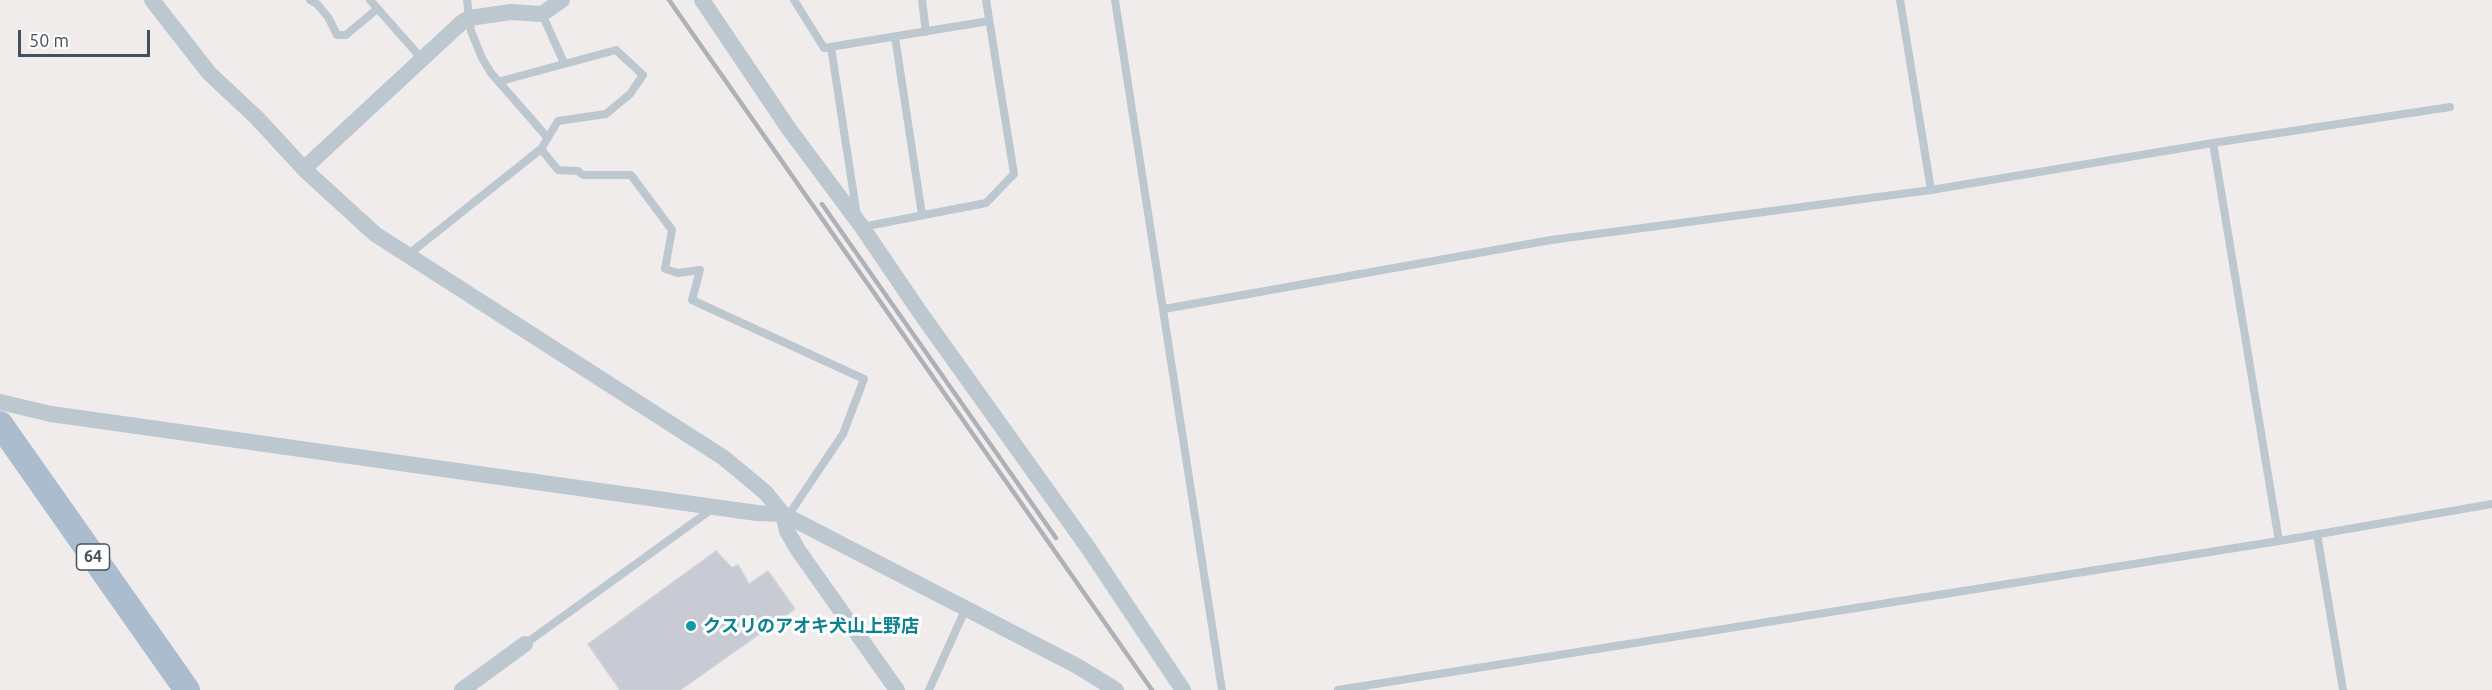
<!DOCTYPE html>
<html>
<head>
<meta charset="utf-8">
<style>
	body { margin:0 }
	#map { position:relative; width:2492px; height:690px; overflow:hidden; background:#f0ecec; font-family:Ubuntu,sans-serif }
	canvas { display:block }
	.scale { position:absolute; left:18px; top:30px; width:132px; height:27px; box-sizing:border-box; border:3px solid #44505b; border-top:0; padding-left:8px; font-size:18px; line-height:21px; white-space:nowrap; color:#44505b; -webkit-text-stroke:4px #fff; paint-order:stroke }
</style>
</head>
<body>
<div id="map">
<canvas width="2492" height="690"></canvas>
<div class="scale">50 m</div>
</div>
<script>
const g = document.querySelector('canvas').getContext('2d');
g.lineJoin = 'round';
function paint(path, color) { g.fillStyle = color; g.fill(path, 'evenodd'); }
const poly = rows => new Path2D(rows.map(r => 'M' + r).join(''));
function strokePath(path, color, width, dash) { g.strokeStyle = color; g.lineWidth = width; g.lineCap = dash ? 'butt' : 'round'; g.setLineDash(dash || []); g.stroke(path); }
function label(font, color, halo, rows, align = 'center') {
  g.font = font + ' Ubuntu,"Noto Sans JP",sans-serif'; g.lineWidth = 6; g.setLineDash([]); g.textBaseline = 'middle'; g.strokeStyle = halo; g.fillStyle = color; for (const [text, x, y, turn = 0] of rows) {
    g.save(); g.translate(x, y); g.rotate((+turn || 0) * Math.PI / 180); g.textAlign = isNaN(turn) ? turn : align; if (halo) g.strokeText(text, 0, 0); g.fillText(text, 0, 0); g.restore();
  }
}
const building = poly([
	[716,551,732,568,738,565,749,584,768,571,795,609,680,690,620,690,588,644,716,551]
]);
const service = poly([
	[310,0,317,4,328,17,337,35,346,35,377,9],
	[370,0,422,59],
	[467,0,471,31,482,58,491,73,547,137],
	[794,0,824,48,989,21],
	[922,0,926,32],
	[1115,0,1222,690],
	[1900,0,1931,190],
	[542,14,564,63],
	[895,37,922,215],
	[831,47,857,216],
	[2213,143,2279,541],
	[541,149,558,170,578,171,583,175,631,175,672,230,665,269,678,273,700,270,692,300,864,379,843,434,790,513,784,514],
	[862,227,986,203,1014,174,986,0],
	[409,254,541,149,558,121,606,114,630,94,643,75,616,50,501,81],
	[1164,309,1551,240,1931,190,2213,143,2450,107],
	[2317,534,2343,690],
	[525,644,712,509],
	[929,690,966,608],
	[1338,690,2279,541,2492,504]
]);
const minor = poly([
	[152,0,209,73,257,118,306,171,375,234,724,458,766,493,783,514,1079,667,1116,690],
	[702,0,789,129,862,227,919,311,1089,549,1183,690],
	[306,171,310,163,460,24,469,18,511,12,542,14,562,0],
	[0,402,51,414,757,513,783,514],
	[783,514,787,531,798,550,897,690],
	[462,690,525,644]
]);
const primary = poly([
	[0,424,187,690]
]);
const rail = poly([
	[669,0,1152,690],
	[822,204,1056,538]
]);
const markers = [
	[691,626,6,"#0f9aa8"]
];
const shields = [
	[93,557,33]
];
const shieldNames = [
	["64",93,557]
];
const cultureNames = [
	["クスリのアオキ犬山上野店",703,626]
];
paint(building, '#c8cbd3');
strokePath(building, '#d0d2d9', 1.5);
strokePath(service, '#bcc7d0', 8);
strokePath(minor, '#bcc7d0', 16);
strokePath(primary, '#aabcce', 26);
strokePath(rail, '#aeb2b8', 4.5);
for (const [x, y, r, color] of markers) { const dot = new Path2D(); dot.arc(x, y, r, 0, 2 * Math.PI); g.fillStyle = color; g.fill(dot); strokePath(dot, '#fff', 2); }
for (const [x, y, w] of shields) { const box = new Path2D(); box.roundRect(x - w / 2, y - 13, w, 26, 4.5); g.fillStyle = '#fff'; g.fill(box); strokePath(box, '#44505b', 1.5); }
label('bold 16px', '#44505b', null, shieldNames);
label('bold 18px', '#0d838f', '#fff', cultureNames, 'left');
</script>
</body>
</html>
